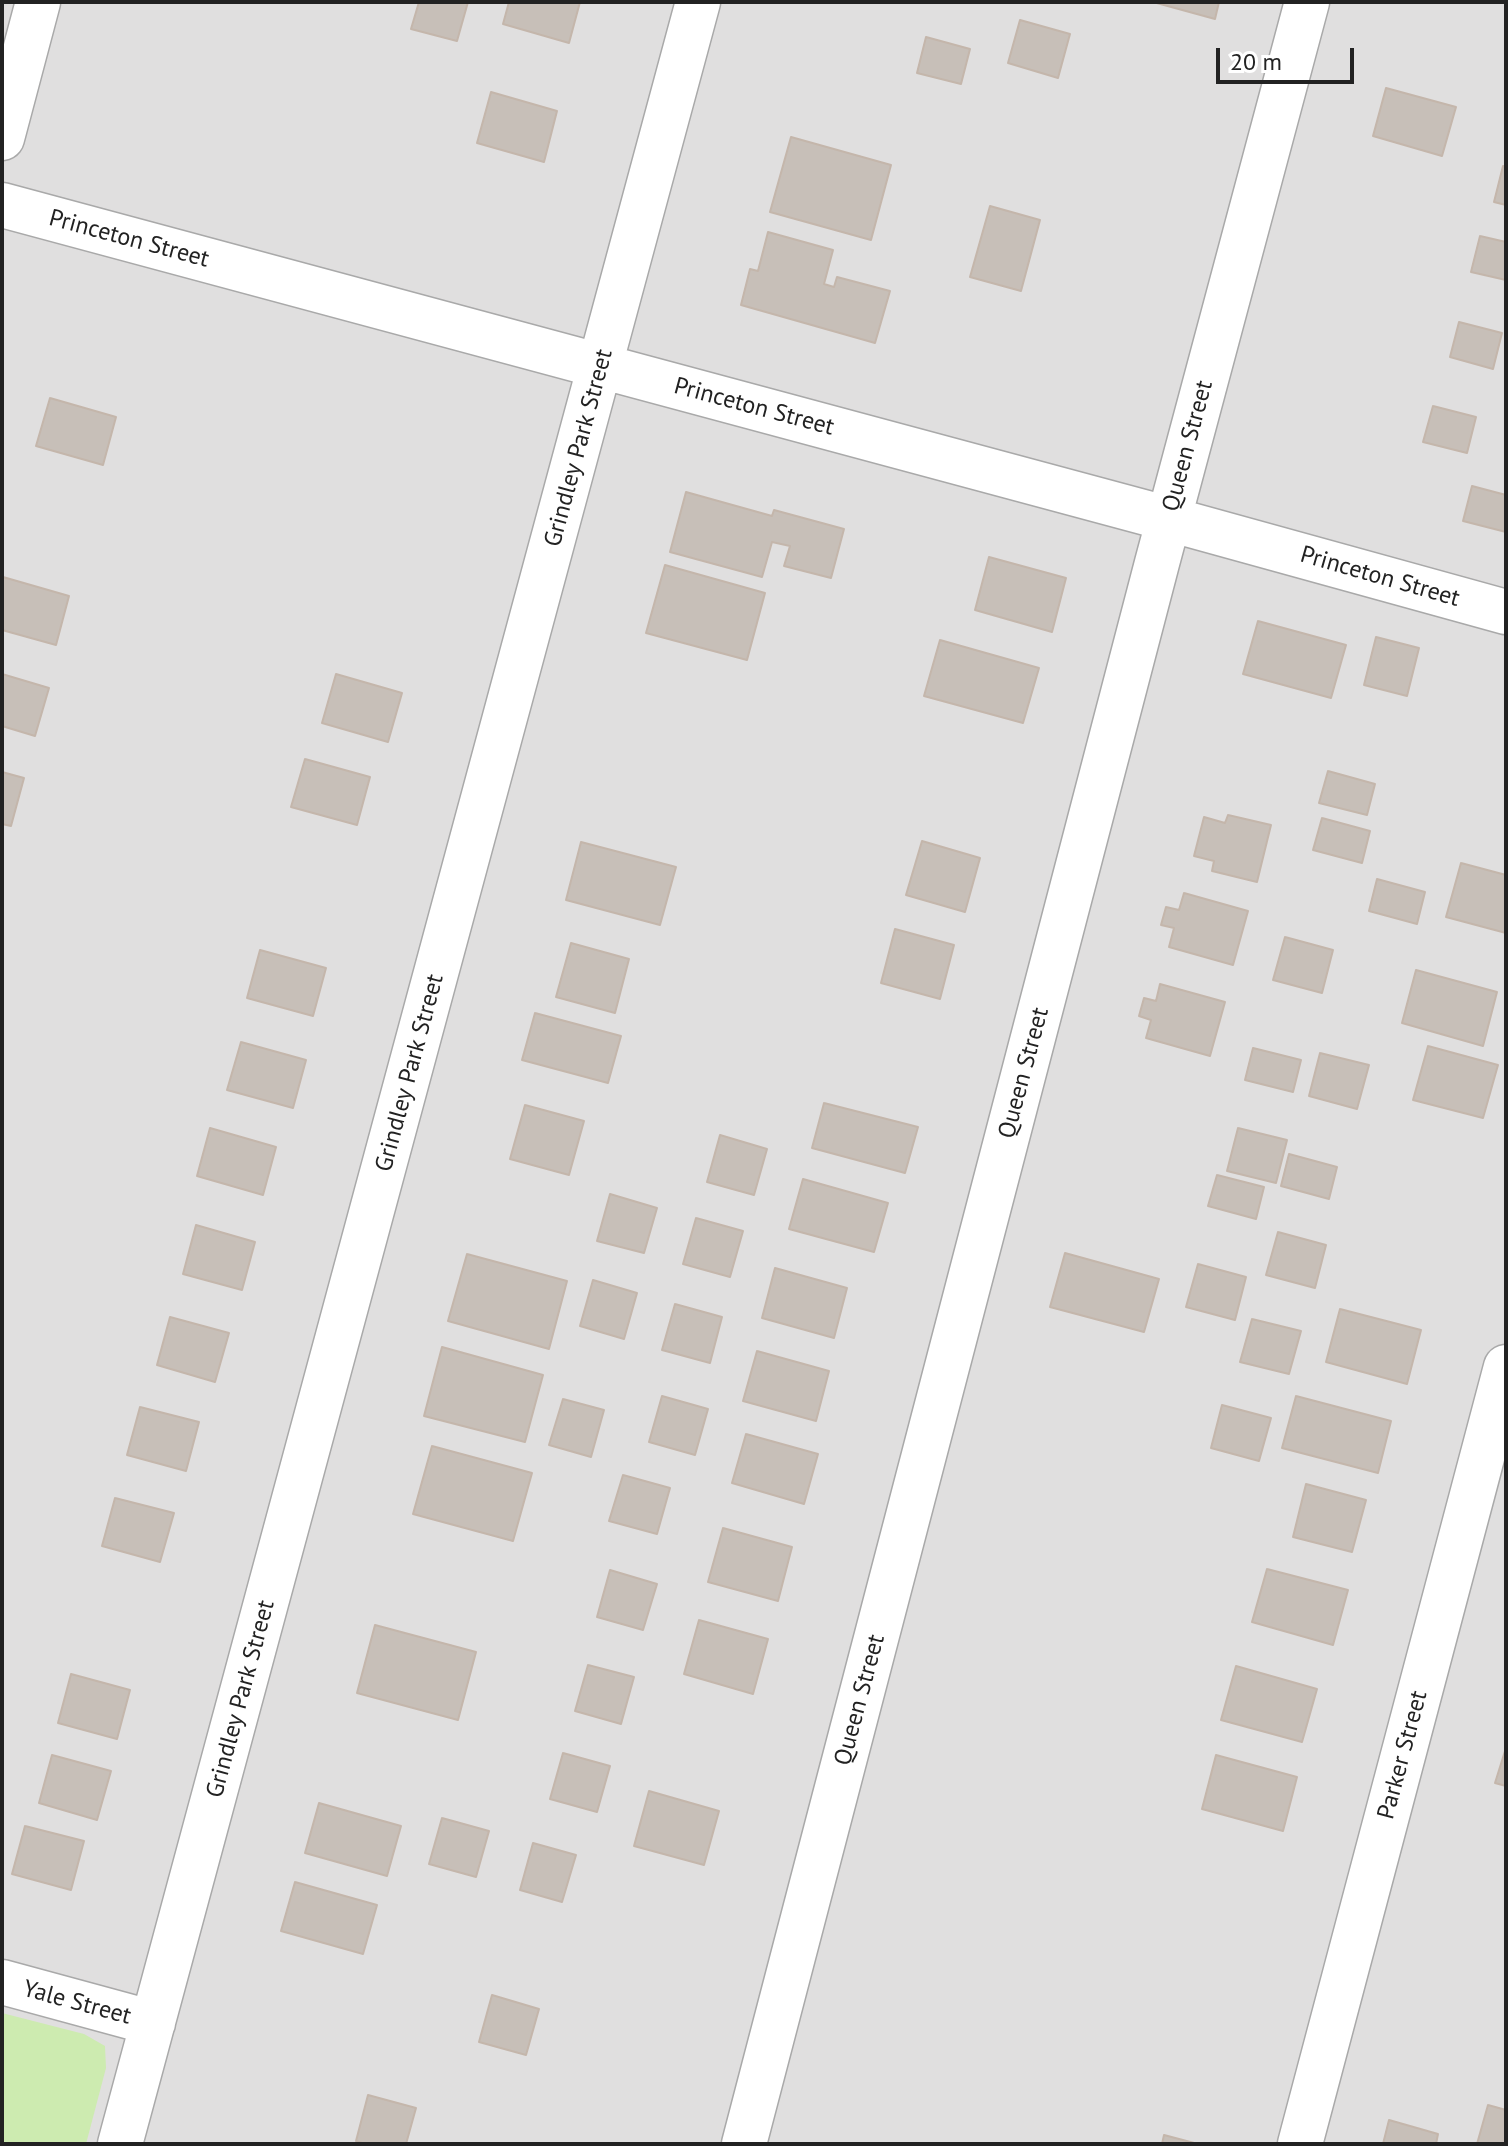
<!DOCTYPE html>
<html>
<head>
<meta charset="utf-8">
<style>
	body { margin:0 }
	#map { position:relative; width:1508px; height:2146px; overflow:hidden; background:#f2efe9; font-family:"PT Sans",sans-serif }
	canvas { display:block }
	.frame { position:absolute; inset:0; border:4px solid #222; pointer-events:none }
	.scale { position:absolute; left:1216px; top:48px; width:138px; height:36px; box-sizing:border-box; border:4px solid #222; border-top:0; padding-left:10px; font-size:24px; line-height:28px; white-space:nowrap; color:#222; -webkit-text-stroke:6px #fff; paint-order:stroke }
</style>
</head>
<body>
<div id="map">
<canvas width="1508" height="2146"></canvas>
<div class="frame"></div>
<div class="scale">20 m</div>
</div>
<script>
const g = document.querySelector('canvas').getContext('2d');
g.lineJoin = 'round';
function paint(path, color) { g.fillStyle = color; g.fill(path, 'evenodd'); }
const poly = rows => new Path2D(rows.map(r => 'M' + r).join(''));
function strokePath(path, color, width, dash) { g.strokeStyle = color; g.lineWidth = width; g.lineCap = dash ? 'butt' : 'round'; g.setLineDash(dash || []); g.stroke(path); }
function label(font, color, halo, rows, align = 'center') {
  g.font = font + ' "PT Sans",sans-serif'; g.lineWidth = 8; g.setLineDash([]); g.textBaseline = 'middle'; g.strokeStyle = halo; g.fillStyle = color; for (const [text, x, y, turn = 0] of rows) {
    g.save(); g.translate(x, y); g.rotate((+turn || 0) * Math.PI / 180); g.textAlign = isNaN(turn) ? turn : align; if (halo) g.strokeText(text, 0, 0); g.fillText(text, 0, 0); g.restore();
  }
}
const residential = poly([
	[2,2,1506,2,1506,2144,2,2144]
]);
const grass = poly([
	[2,2013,84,2034,105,2046,106,2068,86,2144,2,2144]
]);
const building = poly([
	[419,2,468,2,457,41,411,29,419,2],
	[509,2,580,2,569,43,503,24,509,2],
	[1153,2,1219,2,1215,19,1153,2],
	[1020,20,1070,34,1058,78,1008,63,1020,20],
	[926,37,970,49,961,84,917,73,926,37],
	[1386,88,1456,107,1442,156,1373,136,1386,88],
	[491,92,557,111,544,162,477,143,491,92],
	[791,137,891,165,871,240,770,212,791,137],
	[1503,166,1506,167,1506,205,1494,202,1503,166],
	[990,206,1040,220,1021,291,970,277,990,206],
	[768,232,833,250,824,284,834,287,837,277,890,291,875,343,741,305,750,269,758,271,768,232],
	[1480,236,1506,242,1506,280,1471,272,1480,236],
	[1459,322,1502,333,1493,369,1450,357,1459,322],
	[50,398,116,417,103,465,36,446,50,398],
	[1433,406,1476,417,1467,453,1423,442,1433,406],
	[1472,486,1506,495,1506,532,1463,521,1472,486],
	[686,492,772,516,774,510,844,529,831,578,784,566,790,546,772,542,762,577,670,552,686,492],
	[989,557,1066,578,1052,632,975,610,989,557],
	[665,565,765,593,747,660,646,633,665,565],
	[3,577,69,596,56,645,2,630,3,577],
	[1258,621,1346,645,1331,698,1243,674,1258,621],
	[1376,637,1419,648,1407,696,1364,685,1376,637],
	[940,640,1039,668,1023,723,924,696,940,640],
	[2,674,49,688,35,736,2,726,2,674],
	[336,674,402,693,388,742,322,723,336,674],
	[305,759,370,777,357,825,291,807,305,759],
	[1328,771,1375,784,1367,815,1319,803,1328,771],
	[2,772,24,778,11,826,2,824,2,772],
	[1228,815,1271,825,1257,882,1212,871,1214,861,1194,856,1204,817,1225,823,1228,815],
	[1322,818,1370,831,1362,863,1313,850,1322,818],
	[922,841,980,858,965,912,906,895,922,841],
	[581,842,676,867,660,925,566,900,581,842],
	[1461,863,1506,875,1506,933,1446,917,1461,863],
	[1377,879,1425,892,1417,924,1369,911,1377,879],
	[1184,893,1248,911,1233,965,1169,947,1174,928,1161,925,1166,907,1179,910,1184,893],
	[895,929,954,945,940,999,881,983,895,929],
	[1285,937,1333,950,1322,993,1273,980,1285,937],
	[571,943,629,959,615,1013,556,997,571,943],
	[260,950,326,968,313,1016,247,998,260,950],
	[1416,970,1497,992,1483,1046,1402,1023,1416,970],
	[1160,984,1225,1002,1210,1056,1146,1038,1151,1020,1139,1016,1144,998,1156,1001,1160,984],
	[535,1013,621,1036,608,1083,522,1060,535,1013],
	[241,1042,306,1060,293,1108,227,1090,241,1042],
	[1428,1046,1498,1065,1483,1118,1413,1100,1428,1046],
	[1253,1048,1301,1060,1293,1092,1245,1080,1253,1048],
	[1320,1053,1369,1065,1357,1109,1309,1096,1320,1053],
	[824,1103,918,1127,905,1173,812,1148,824,1103],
	[525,1105,584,1121,569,1175,510,1159,525,1105],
	[210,1128,276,1147,263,1195,197,1176,210,1128],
	[1238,1128,1287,1140,1276,1183,1227,1171,1238,1128],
	[720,1135,767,1149,754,1195,707,1182,720,1135],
	[1289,1154,1337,1167,1329,1199,1281,1186,1289,1154],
	[1217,1175,1264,1187,1256,1219,1208,1206,1217,1175],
	[803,1179,888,1203,874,1252,789,1229,803,1179],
	[610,1194,657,1208,644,1253,597,1241,610,1194],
	[696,1218,743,1231,730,1277,683,1264,696,1218],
	[196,1225,255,1242,242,1290,183,1274,196,1225],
	[1278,1232,1326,1245,1315,1288,1266,1275,1278,1232],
	[1065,1253,1159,1279,1144,1332,1050,1307,1065,1253],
	[467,1254,567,1281,549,1349,448,1321,467,1254],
	[1198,1264,1246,1277,1235,1320,1186,1307,1198,1264],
	[775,1268,847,1288,834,1338,762,1318,775,1268],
	[593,1280,637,1293,624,1339,580,1326,593,1280],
	[675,1304,722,1317,710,1363,662,1350,675,1304],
	[1340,1309,1421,1330,1407,1384,1326,1362,1340,1309],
	[170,1317,229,1333,215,1382,157,1365,170,1317],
	[1252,1319,1301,1331,1289,1374,1240,1362,1252,1319],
	[442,1347,543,1375,525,1442,424,1416,442,1347],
	[757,1351,829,1371,816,1421,743,1401,757,1351],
	[662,1396,708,1409,695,1455,649,1442,662,1396],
	[1296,1396,1391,1421,1378,1473,1282,1448,1296,1396],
	[563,1399,604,1410,591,1457,549,1445,563,1399],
	[1222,1405,1271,1418,1259,1461,1211,1448,1222,1405],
	[140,1407,199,1422,186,1471,127,1455,140,1407],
	[746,1434,818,1454,804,1504,732,1483,746,1434],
	[432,1446,532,1473,513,1541,413,1514,432,1446],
	[623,1475,670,1488,657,1534,609,1521,623,1475],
	[1306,1484,1366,1500,1352,1552,1293,1537,1306,1484],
	[115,1498,174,1513,160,1562,102,1546,115,1498],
	[723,1528,792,1547,778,1601,708,1582,723,1528],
	[1267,1569,1348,1590,1333,1645,1252,1622,1267,1569],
	[610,1570,657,1584,643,1630,597,1617,610,1570],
	[699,1620,768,1639,753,1694,684,1674,699,1620],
	[375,1625,476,1652,458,1720,357,1693,375,1625],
	[588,1665,634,1677,621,1724,575,1711,588,1665],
	[1236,1666,1317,1689,1302,1742,1221,1720,1236,1666],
	[71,1674,130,1690,117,1739,58,1723,71,1674],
	[1505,1751,1506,1751,1506,1786,1495,1783,1505,1751],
	[563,1753,610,1766,597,1812,550,1799,563,1753],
	[52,1755,111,1771,97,1820,39,1803,52,1755],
	[1216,1755,1297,1777,1283,1831,1202,1809,1216,1755],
	[649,1791,719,1811,704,1865,634,1846,649,1791],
	[319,1803,401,1826,387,1876,305,1853,319,1803],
	[442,1818,489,1831,476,1877,429,1864,442,1818],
	[25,1826,84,1841,71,1890,12,1874,25,1826],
	[533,1843,576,1855,562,1902,520,1890,533,1843],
	[295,1882,377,1905,363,1954,281,1931,295,1882],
	[492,1995,539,2009,526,2055,479,2042,492,1995],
	[368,2095,416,2108,406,2144,365,2144,356,2141,368,2095],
	[1488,2105,1506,2110,1506,2144,1477,2144,1488,2105],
	[1389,2120,1438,2134,1436,2144,1383,2144,1389,2120],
	[1164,2135,1198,2144,1162,2144,1164,2135]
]);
const minor = poly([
	[2,138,38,2],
	[2,205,1169,519,1506,612],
	[2,1982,153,2023],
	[120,2144,698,2],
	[744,2144,1157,563,1307,2],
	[1300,2144,1506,1367]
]);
const streetNames = [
	["Princeton Street",129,239,15],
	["Princeton Street",754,407,15],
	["Queen Street",1188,446,-75],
	["Grindley Park Street",579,448,-75],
	["Princeton Street",1380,577,16],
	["Grindley Park Street",410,1073,-75],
	["Queen Street",1024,1073,-75],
	["Grindley Park Street",241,1699,-75],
	["Queen Street",860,1700,-75],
	["Parker Street",1403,1755,-75],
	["Yale Street",77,2003,15]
];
paint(residential, '#e0dfdf');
paint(grass, '#cdebb0');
paint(building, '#c7bfb8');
strokePath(building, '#c4b6ab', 2);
strokePath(minor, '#a9a9a9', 47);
strokePath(minor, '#fff', 44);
label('24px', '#222', '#fff', streetNames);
</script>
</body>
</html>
